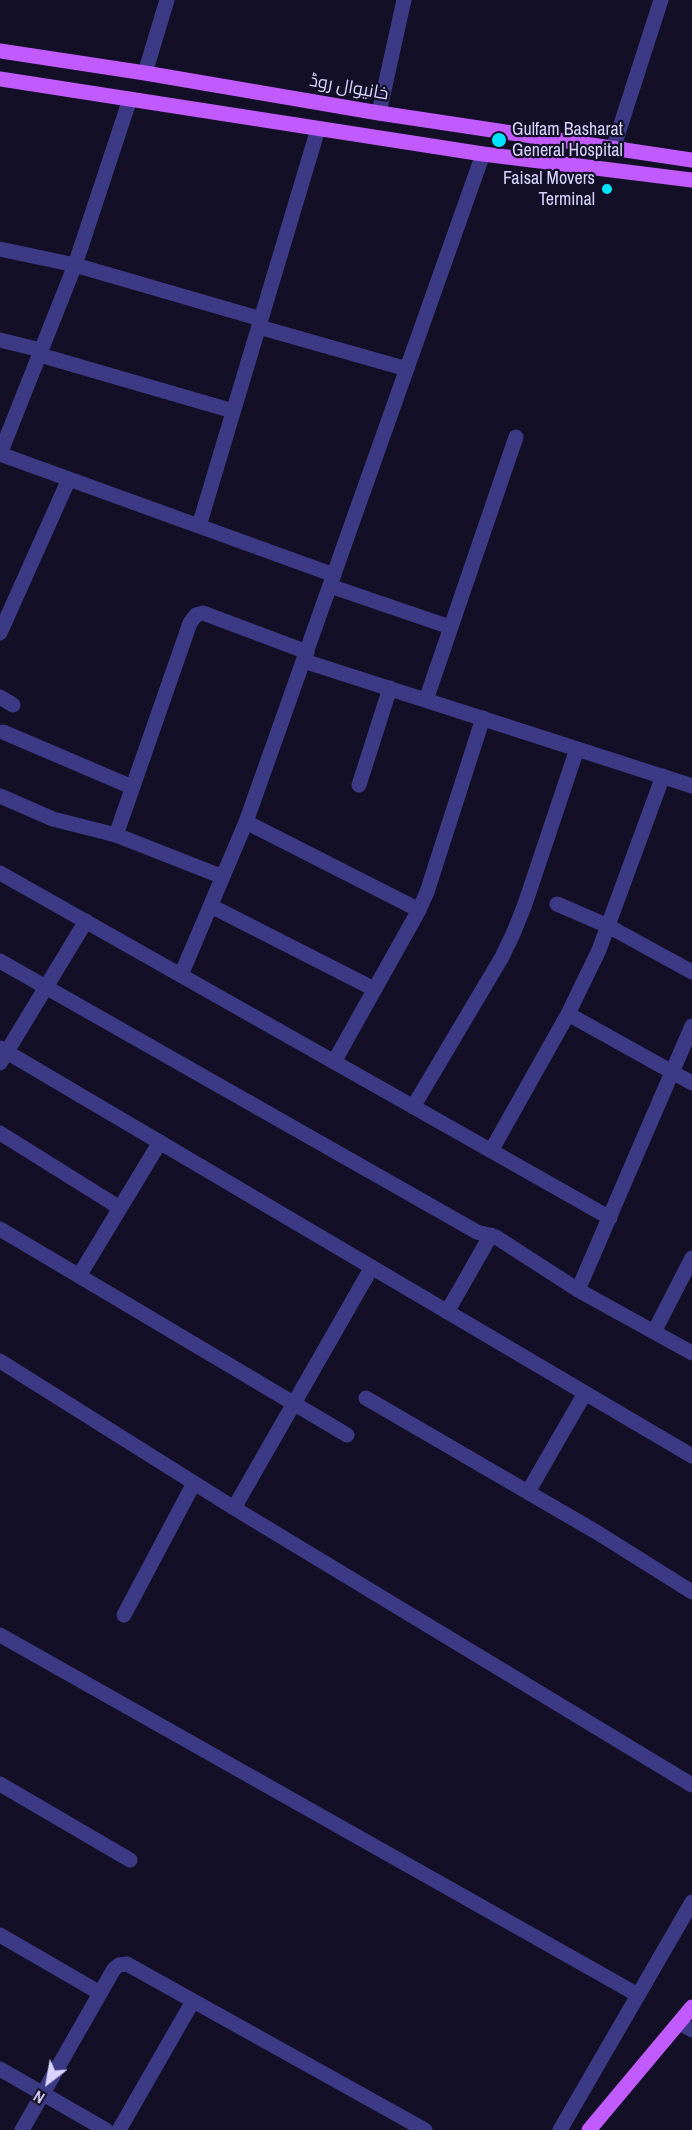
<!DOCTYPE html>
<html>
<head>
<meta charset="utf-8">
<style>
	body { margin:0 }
	#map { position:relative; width:692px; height:2130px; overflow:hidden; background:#130f26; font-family:"Archivo Narrow",sans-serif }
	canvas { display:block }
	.north { position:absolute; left:18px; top:2052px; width:60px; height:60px; -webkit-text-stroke:4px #130f26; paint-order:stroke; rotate:211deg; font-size:16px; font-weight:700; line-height:24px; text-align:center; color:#d9d4ff }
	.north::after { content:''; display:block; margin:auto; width:21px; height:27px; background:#d9d4ff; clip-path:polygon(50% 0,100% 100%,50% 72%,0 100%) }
</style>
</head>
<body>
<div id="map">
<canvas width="692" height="2130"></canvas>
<div class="north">N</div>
</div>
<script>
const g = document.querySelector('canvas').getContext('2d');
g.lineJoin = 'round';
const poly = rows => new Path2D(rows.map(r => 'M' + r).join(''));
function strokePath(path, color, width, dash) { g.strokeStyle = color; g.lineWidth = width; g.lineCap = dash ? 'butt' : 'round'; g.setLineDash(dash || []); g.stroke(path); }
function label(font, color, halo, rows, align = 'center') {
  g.font = font + ' "Archivo Narrow",Cairo,sans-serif'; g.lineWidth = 4.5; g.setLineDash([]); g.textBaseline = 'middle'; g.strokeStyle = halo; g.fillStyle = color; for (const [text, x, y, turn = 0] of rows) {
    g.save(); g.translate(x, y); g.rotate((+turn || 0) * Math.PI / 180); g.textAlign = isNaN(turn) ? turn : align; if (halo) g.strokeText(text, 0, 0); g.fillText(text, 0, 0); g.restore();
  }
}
const minor = poly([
	[145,73,167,0],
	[130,99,75,265,0,454,334,575],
	[379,113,404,0],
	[623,149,613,149,661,0],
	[0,249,75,265,261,319],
	[259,327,407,369],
	[0,340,41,350],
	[40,355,233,411],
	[199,526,318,129],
	[330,586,450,627],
	[0,633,69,479],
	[304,661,692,786],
	[0,697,13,705],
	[426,700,516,437],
	[3,732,132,787],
	[359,785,390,688],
	[0,796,53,819,116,835,223,877],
	[246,822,419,910],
	[116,835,190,623,196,615,203,613,307,652],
	[0,873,610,1218],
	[557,904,608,926,692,972],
	[211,906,374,989],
	[0,961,477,1232,496,1237,578,1290,692,1353],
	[181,975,246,822,483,154],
	[568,1014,692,1083],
	[0,1048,692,1456],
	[334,1062,419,910,427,892,483,718],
	[0,1063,86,921],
	[413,1107,502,957,513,934,524,907,577,749],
	[0,1133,120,1208],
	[491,1151,568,1014,599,950,663,776],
	[0,1229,347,1435],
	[79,1276,160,1142],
	[578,1290,692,1026],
	[447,1312,491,1235],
	[654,1332,692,1258],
	[0,1361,234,1508,692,1785],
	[366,1398,598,1533,692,1592],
	[528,1492,585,1393],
	[234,1508,372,1267],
	[124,1615,194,1483],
	[0,1635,638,1995],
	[0,1784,130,1860],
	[0,1935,100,1993],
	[679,2023,692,2030],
	[0,2069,106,2130],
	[22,2130,114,1969,119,1965,127,1964,425,2130],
	[119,2130,193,2001],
	[560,2130,692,1902]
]);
const major = poly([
	[0,51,145,73,379,113,692,160],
	[0,79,483,154,692,180],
	[589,2130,692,2007]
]);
const markers = [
	[499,140,8,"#00e5ff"],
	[607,189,6,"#00e5ff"]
];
const streetNames = [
	["خانیوال روڈ",349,88,10]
];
const poiNames = [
	["Gulfam Basharat",512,130],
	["General Hospital",512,151],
	["Faisal Movers",595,179,"right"],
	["Terminal",595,200,"right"]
];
strokePath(minor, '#3d3a85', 15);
strokePath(major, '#c25bff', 15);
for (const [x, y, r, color] of markers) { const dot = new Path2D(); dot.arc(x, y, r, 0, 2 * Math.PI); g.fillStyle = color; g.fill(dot); strokePath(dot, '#130f26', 2); }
label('18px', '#d9d4ff', '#130f26', streetNames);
label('18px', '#d9d4ff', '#130f26', poiNames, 'left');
</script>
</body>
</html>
